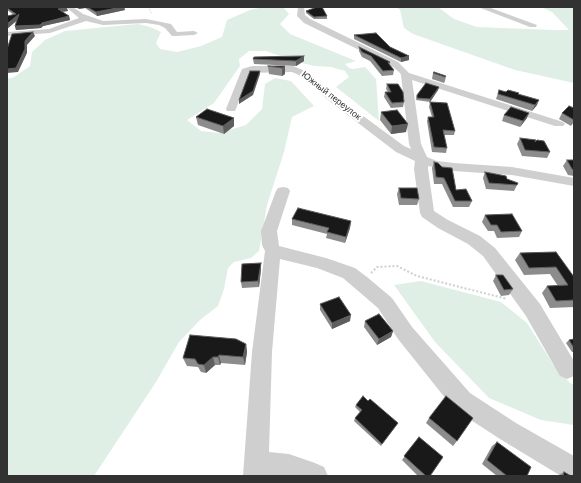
<!DOCTYPE html>
<html>
<head>
<meta charset="utf-8">
<style>
	body { margin:0 }
	#map { position:relative; width:581px; height:483px; overflow:hidden; background:#fff; font-family:"DM Sans",sans-serif }
	canvas { display:block }
	.frame { position:absolute; inset:0; border:8px solid #323232; pointer-events:none }
</style>
</head>
<body>
<div id="map">
<canvas width="581" height="483"></canvas>
<div class="frame"></div>
</div>
<script>
const g = document.querySelector('canvas').getContext('2d');
g.lineJoin = 'round';
function paint(path, color) { g.fillStyle = color; g.fill(path, 'evenodd'); }
const poly = rows => new Path2D(rows.map(r => 'M' + r).join(''));
function strokePath(path, color, width, dash) { g.strokeStyle = color; g.lineWidth = width; g.lineCap = dash ? 'butt' : 'round'; g.setLineDash(dash || []); g.stroke(path); }
function label(font, color, halo, rows, align = 'center') {
  g.font = font + ' "DM Sans",sans-serif'; g.lineWidth = 4; g.setLineDash([]); g.textBaseline = 'middle'; g.strokeStyle = halo; g.fillStyle = color; for (const [text, x, y, turn = 0] of rows) {
    g.save(); g.translate(x, y); g.rotate((+turn || 0) * Math.PI / 180); g.textAlign = isNaN(turn) ? turn : align; if (halo) g.strokeText(text, 0, 0); g.fillText(text, 0, 0); g.restore();
  }
}
const green = poly([
	[263,7,283,7,289,14,280,24,290,34,356,61,345,64,349,68,353,69,365,67,376,79,379,121,336,87,349,77,345,71,331,67,315,66,297,62,266,51,249,51,239,59,240,66,214,103,187,120,201,131,219,133,246,125,262,109,265,84,275,78,291,81,314,106,292,117,284,152,267,205,259,251,251,258,234,262,228,268,224,289,218,306,200,320,179,342,156,382,94,476,7,476,7,79,14,77,30,66,32,52,45,40,65,31,138,24,150,27,161,32,156,43,160,49,177,52,201,46,222,37,227,20,250,10],
	[396,7,438,7,454,19,477,27,554,30,569,30,552,12,541,7,574,7,574,83,515,70,413,34,404,28,400,10],
	[421,281,501,302,527,323,553,364,570,383,574,385,574,425,541,420,489,398,435,342,394,285]
]);
const pathFar1 = poly([
	[148,7,152,14]
]);
const path = poly([
	[371,273,377,267,397,266,417,276,507,299]
]);
const minor = poly([
	[66,7,73,7,83,14,103,21,146,19,171,24,177,32,194,31,198,33,194,35,175,36,172,36,165,28,159,25,146,23,103,25,86,21,50,33,7,36,7,32,49,29,79,18,66,7],
	[298,7,304,7,305,15,310,19,398,62,409,73,563,122,565,124,563,126,555,126,412,80,421,144,427,157,437,161,454,163,512,167,574,178,574,186,512,175,454,171,428,166,428,169,434,211,448,220,480,236,495,248,540,304,574,361,574,376,567,379,560,376,526,316,483,256,468,244,438,228,422,217,420,213,414,169,415,161,396,152,332,103,299,75,292,72,249,73,236,109,235,111,227,111,226,109,242,69,252,66,293,66,305,71,340,99,404,146,411,149,409,144,401,75,400,73,392,66,304,23,297,16,298,7],
	[478,7,488,7,537,25,536,27,530,27,478,7],
	[283,187,288,188,290,191,277,231,279,246,326,258,355,268,367,277,392,298,412,327,470,393,516,423,574,456,574,476,561,476,500,439,454,409,398,339,378,308,343,278,317,268,280,259,272,352,269,452,289,454,315,463,324,467,328,476,243,476,252,352,265,251,262,245,261,231,276,191,278,188,283,187]
]);
const wall = poly([
	[7,7,68,11,62,12,69,16,70,20,43,26,41,28,16,30,15,26,17,20,7,29,14,15,7,10],
	[75,7,124,7,125,10,97,16,85,8,79,9],
	[306,11,327,16,327,19,314,19,306,13],
	[354,35,390,47,409,56,409,60,401,62,354,39],
	[359,47,390,62,390,65,394,70,393,75,382,76,370,61,362,57,359,51],
	[253,59,304,61,296,66,254,64],
	[268,66,285,66,285,74,282,76,269,74],
	[433,73,446,76,445,81,444,83,432,79],
	[387,84,404,102,403,107,391,108,384,97,385,92,388,92,386,89],
	[439,87,438,90,430,102,416,100,417,95],
	[499,90,518,95,537,105,532,111,496,99],
	[430,102,455,131,454,135,444,135,447,148,446,153,432,152,427,121,428,117,432,117,429,107],
	[574,108,574,122,571,126,559,119,562,113],
	[381,112,406,132,391,134,380,120],
	[504,115,527,118,520,127,502,121],
	[196,117,234,118,234,126,224,134,198,125],
	[520,138,535,142,550,152,547,158,522,156,517,144],
	[567,160,574,160,574,176,568,175,563,166],
	[434,162,456,190,472,201,469,207,453,207,442,184,434,184,432,168],
	[485,172,507,179,517,185,514,191,486,189,483,178],
	[399,188,419,199,417,205,399,205,397,194],
	[485,215,522,231,519,237,497,238,494,231,488,231,482,222],
	[292,219,351,221,350,228,345,243,326,238,327,234,292,225],
	[556,252,574,277,574,307,550,308,542,293,547,286,558,286,550,274,524,275,515,260,520,253],
	[261,269,259,287,242,288,241,282],
	[496,275,513,289,509,295,501,296,493,281],
	[320,304,350,321,332,329,320,310],
	[365,321,393,331,391,337,377,345,364,327],
	[574,339,574,352,572,352,566,343,569,340],
	[246,344,247,352,245,365,221,363,220,365,215,365,206,373,201,372,198,367,187,366,183,358],
	[368,401,398,423,381,446,354,421,355,418,360,412,355,407,356,405],
	[429,418,457,441,453,446,426,423],
	[419,437,430,476,418,476,402,460],
	[497,442,527,476,497,476,482,464,492,446],
	[564,472,571,476,557,476]
]);
const shadedWall = poly([
	[78,7,85,7,85,8,79,9],
	[122,7,124,7,125,10,97,16,96,12],
	[206,7,214,7,206,8],
	[67,8,68,11,60,12,58,9],
	[19,14,21,17,7,29,7,24],
	[69,16,70,20,43,26,41,28,16,30,15,26,42,23],
	[33,32,35,36,27,45,27,53,18,72,7,73,7,69,25,41],
	[304,56,304,61,296,66,296,61],
	[409,56,409,60,401,62,401,58],
	[285,66,285,74,282,76,282,68],
	[260,71,260,74,253,95,239,104,239,100],
	[439,87,438,90,430,102,430,99],
	[539,100,537,105,532,111,535,105],
	[529,113,527,118,520,127,523,121],
	[234,118,234,126,224,134,223,126],
	[408,124,406,132,391,134,392,126],
	[351,221,350,228,345,243,346,237],
	[261,263,261,269,259,287,258,281],
	[351,315,350,321,332,329,332,323],
	[393,331,391,337,377,345,379,339],
	[246,344,247,352,245,365,243,357],
	[219,355,221,363,220,365,218,357],
	[213,357,215,365,206,373,204,365]
]);
const building = poly([
	[7,7,66,7,67,8,58,9,69,16,42,23,40,25,15,26,19,14,7,24,7,16,16,14,7,8,7,7],
	[87,7,122,7,96,12,87,7],
	[317,7,322,7,327,16,314,17,306,11,317,7],
	[33,32,25,41,25,49,16,68,7,69,7,49,12,34,33,32],
	[376,33,390,47,409,56,401,58,354,35,376,33],
	[359,47,390,62,388,63,394,70,383,71,371,56,362,52,359,47],
	[304,56,296,61,253,59,254,57,304,56],
	[268,66,285,66,282,68,268,66],
	[250,71,260,71,253,91,239,100,250,71],
	[434,72,446,76,445,77,433,73,434,72],
	[426,83,439,87,430,99,417,98,417,95,426,83],
	[387,84,398,84,403,92,404,102,392,103,385,92,391,92,387,84],
	[499,90,506,92,508,90,519,93,518,94,539,100,535,105,498,94,499,90],
	[430,102,447,103,455,131,443,130,447,148,434,147,428,117,434,117,430,102],
	[569,106,574,108,574,120,562,113,569,106],
	[511,107,529,113,523,121,504,115,511,107],
	[207,109,234,118,223,126,196,117,207,109],
	[397,110,408,124,392,126,381,112,397,110],
	[520,138,536,140,535,142,537,140,544,141,550,152,525,150,520,138],
	[567,160,574,160,574,170,572,169,567,160],
	[434,162,438,163,442,167,452,168,456,190,466,189,472,201,455,201,444,178,436,177,434,162],
	[485,172,506,176,507,179,518,183,517,185,489,183,485,172],
	[399,188,417,188,419,199,401,198,399,188],
	[298,208,351,221,346,237,327,232,329,228,292,219,298,208],
	[512,214,522,231,501,232,497,225,491,225,485,215,512,214],
	[556,252,574,277,574,300,556,301,547,286,568,285,556,267,529,268,520,253,556,252],
	[261,263,258,281,241,282,242,264,261,263],
	[496,275,503,275,513,289,504,290,496,275],
	[339,297,351,315,332,323,320,304,339,297],
	[379,314,393,331,379,339,365,321,379,314],
	[190,335,236,339,246,344,243,357,219,355,218,357,213,357,204,365,198,364,195,359,183,358,190,335],
	[574,339,574,348,569,340,574,339],
	[363,396,368,401,370,399,398,423,382,444,355,418,362,410,356,405,363,396],
	[446,396,473,418,457,441,429,418,446,396],
	[419,437,443,457,430,476,426,476,404,456,419,437],
	[497,442,531,467,527,476,507,476,487,460,497,442],
	[564,472,571,476,563,476,564,472]
]);
const farStreetnames = [
	["Южный переулок",331,96,38]
];
paint(green, '#e0efe5');
strokePath(pathFar1, '#cfcfcf', 1, [1, 1]);
strokePath(path, '#cfcfcf', 2, [2, 2]);
paint(minor, '#cfcfcf');
paint(wall, '#8c8c8c');
paint(shadedWall, '#5e5e5e');
paint(building, '#191919');
strokePath(building, '#5e5e5e', 1);
label('9px', '#323232', '#fff', farStreetnames);
</script>
</body>
</html>
